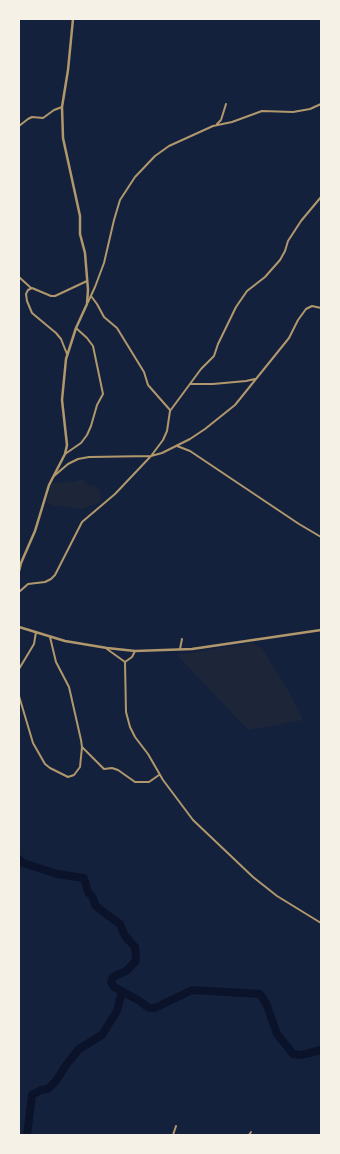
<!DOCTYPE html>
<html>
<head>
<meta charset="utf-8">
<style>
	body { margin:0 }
	#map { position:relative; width:340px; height:1154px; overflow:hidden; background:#14213d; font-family:Georgia,serif }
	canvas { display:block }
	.frame { position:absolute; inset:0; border:20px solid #f6f1e7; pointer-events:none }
</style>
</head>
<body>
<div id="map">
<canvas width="340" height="1154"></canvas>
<div class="frame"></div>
</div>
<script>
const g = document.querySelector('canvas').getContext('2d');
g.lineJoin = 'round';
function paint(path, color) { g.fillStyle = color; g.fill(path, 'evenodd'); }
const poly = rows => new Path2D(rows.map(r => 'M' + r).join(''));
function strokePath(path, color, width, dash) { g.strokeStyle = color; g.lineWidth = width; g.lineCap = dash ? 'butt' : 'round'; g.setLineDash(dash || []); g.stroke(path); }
const green = poly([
	[82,479,88,485,95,486,100,490,101,499,99,503,81,509,52,505,47,502,51,483,74,482],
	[252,643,262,648,289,692,303,720,248,730,177,655]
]);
const river = poly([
	[19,859,23,863,57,874,84,878,88,892,93,898,95,905,102,911,120,924,125,936,135,947,136,961,126,971,113,977,111,982,114,987,138,1000,149,1008,155,1008,192,990,260,994,266,1003,277,1034,293,1054,301,1055,321,1050],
	[27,1135,32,1095,41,1090,48,1089,56,1081,66,1065,79,1049,102,1035,117,1011,122,991]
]);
const minor = poly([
	[217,124,221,120,226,104],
	[19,126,28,119,32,117,43,118,54,110,62,107],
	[19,277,31,288],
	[91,296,97,304,104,317,117,328,144,372,148,385,170,410],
	[88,302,95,287,104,263,114,220,120,200,135,177,155,156,169,146,213,126,232,122,262,111,293,112,310,109,321,104],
	[67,354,61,339,56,333,32,313,27,301,26,294,28,290,32,288,51,296,55,296,87,281],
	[191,384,213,384,246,381,255,379],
	[177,446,190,451,299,524,321,537],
	[65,454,81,443,87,435,91,426,97,405,103,394,93,346,87,338,76,328],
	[54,476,68,464,78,459,89,457,151,456,163,440,167,431,170,411,201,369,214,356,218,344,236,307,247,291,265,277,280,260,285,251,288,241,301,221,321,197],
	[19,592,28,584,45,582,51,579,55,575,82,522,115,494,151,456,162,453,190,439,205,429,235,405,289,338,298,320,306,309,312,306,321,308],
	[107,649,125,662],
	[180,649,182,639],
	[135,651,132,657,125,662,126,712,130,727,135,737,148,754,163,780,193,820,253,877,277,896,321,923],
	[19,669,34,644,36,632],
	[19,696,33,743,45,764,50,768,68,777,74,775,80,767,82,747,81,740,69,687,56,662,50,637],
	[82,747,104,769,112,768,118,770,135,782,149,782,159,775],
	[173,1135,176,1126],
	[249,1135,251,1132]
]);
const tertiary = poly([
	[19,571,21,563,35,531,49,485,65,454,67,445,62,400,66,359,76,328,87,304,88,290,85,253,80,234,80,216,63,138,62,107,68,70,73,19],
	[19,627,65,641,107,648,135,651,192,649,321,630]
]);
paint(green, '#1d2539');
strokePath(river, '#0b132b', 8);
strokePath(minor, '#b1986c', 2);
strokePath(tertiary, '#b1986c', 2.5);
</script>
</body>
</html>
